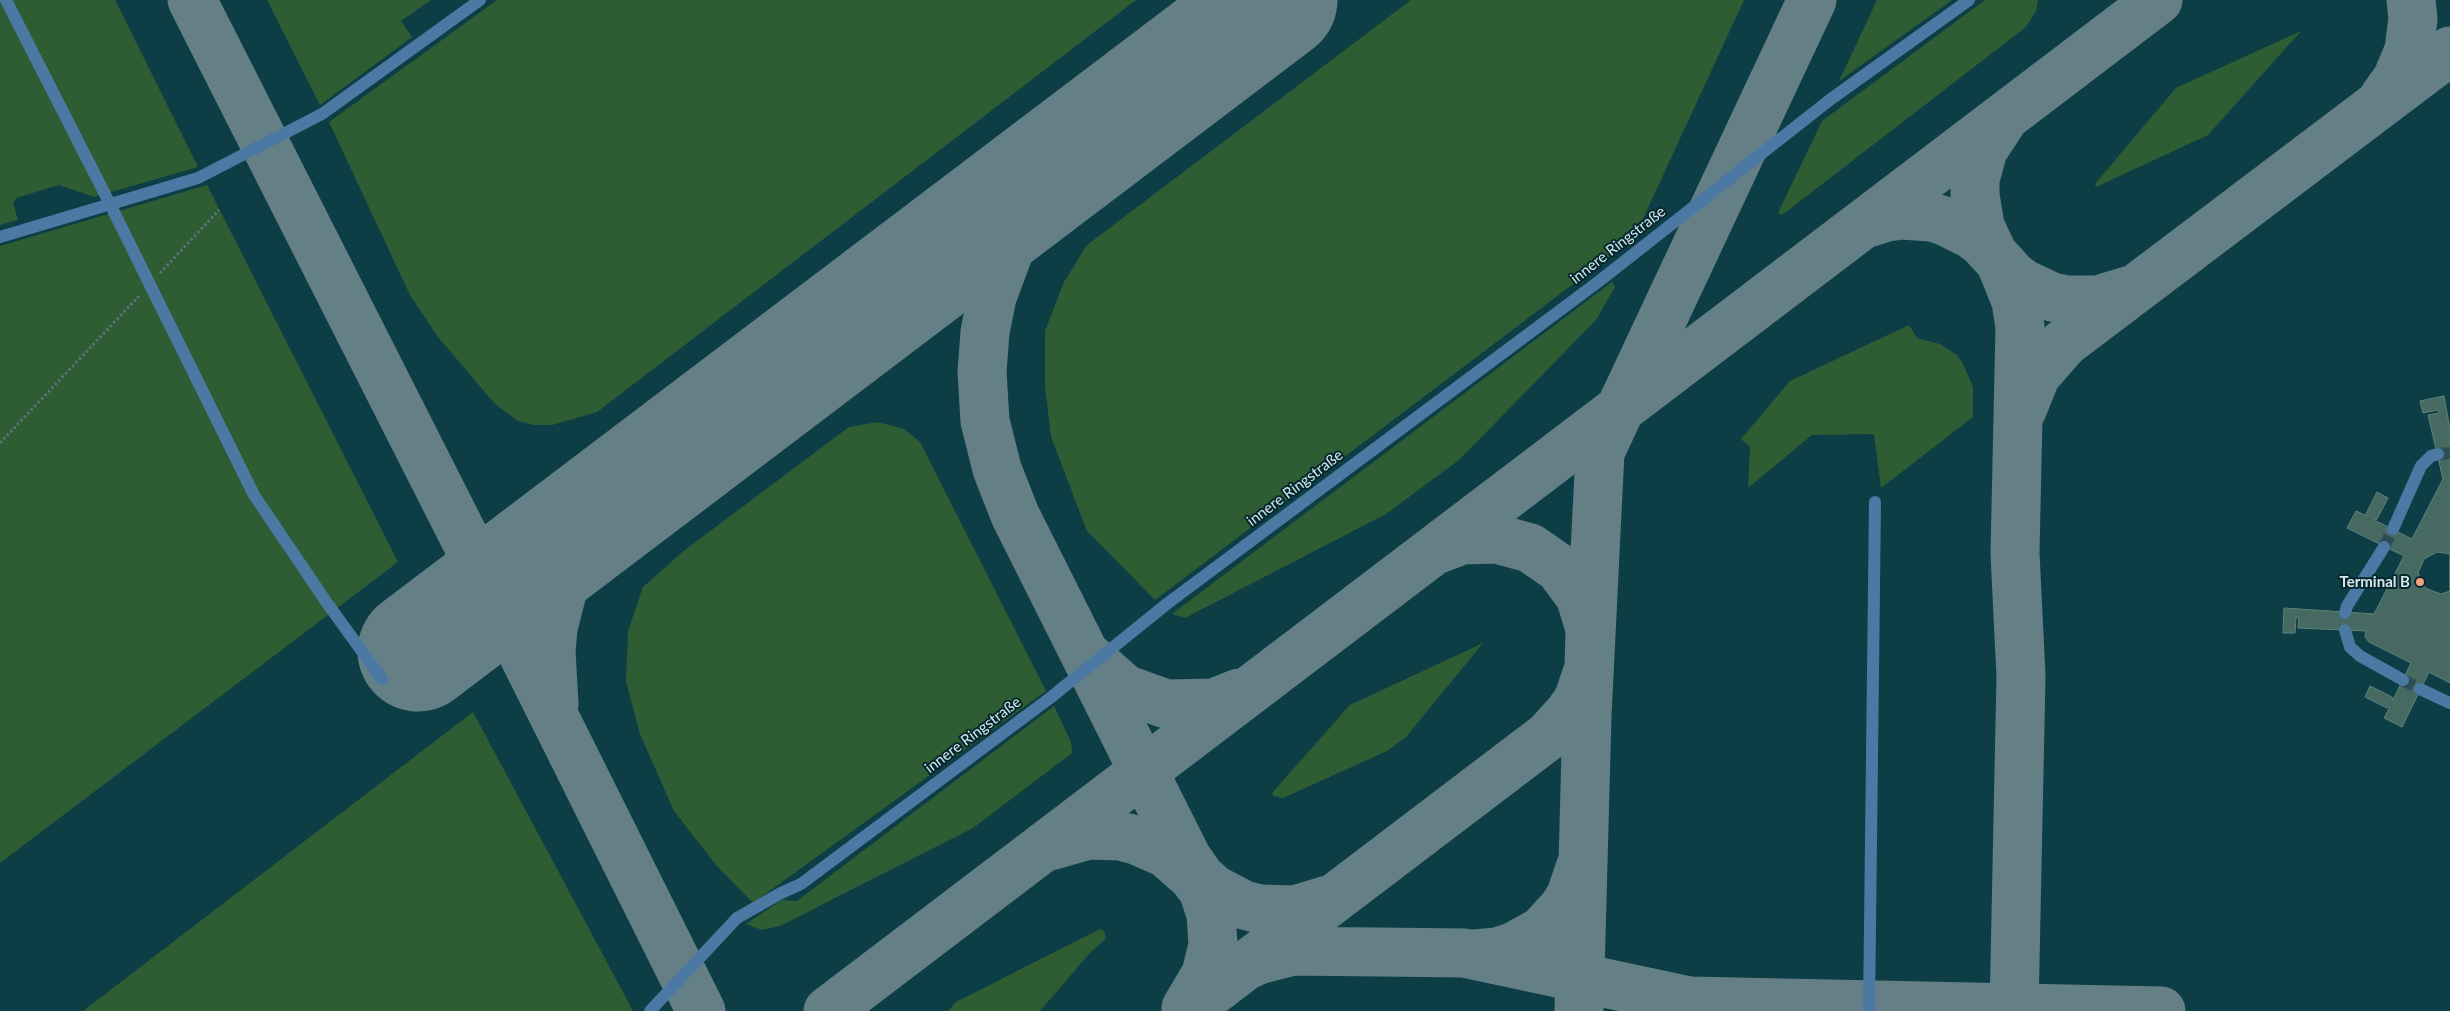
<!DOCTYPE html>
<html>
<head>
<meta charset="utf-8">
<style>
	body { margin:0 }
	canvas { display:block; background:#10323a }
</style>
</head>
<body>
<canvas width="2450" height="1011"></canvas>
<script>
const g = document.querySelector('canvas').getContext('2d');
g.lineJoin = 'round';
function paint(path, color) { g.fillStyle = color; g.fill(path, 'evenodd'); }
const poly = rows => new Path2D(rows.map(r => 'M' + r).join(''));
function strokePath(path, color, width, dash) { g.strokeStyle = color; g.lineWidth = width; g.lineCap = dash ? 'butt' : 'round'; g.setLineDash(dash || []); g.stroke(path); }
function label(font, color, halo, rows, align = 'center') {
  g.font = font + ' Lato,sans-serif'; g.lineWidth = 4; g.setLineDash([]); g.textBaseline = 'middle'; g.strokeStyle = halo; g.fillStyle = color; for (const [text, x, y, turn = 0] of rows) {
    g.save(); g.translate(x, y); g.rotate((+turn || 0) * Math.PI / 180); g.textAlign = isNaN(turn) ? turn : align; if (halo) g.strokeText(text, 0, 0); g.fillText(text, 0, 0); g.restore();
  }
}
const built = poly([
	[0,0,2450,0,2450,1011,0,1011]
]);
const green = poly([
	[0,0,115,0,198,167,94,197,59,185,16,198,13,203,18,220,0,225],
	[267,0,431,0,401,21,412,37,320,105],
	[497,0,1136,0,597,412,552,425,534,425,518,421,495,404,438,337,410,295,329,122],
	[1411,0,1744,0,1634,238,1155,600,1087,531,1051,437,1045,386,1045,331,1064,282,1087,245],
	[1877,0,1952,0,1839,81],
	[1985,0,2038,0,2036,11,2026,27,1782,215,1778,213,1822,121],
	[2301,31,2208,135,2096,187,2095,184,2176,88],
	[207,185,398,562,0,863,0,246],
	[1612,282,1615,287,1596,320,1459,460,1386,514,1185,618,1172,614],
	[1909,325,1917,338,1940,344,1957,355,1963,364,1973,387,1973,417,1881,488,1874,434,1812,435,1748,488,1750,447,1741,439,1790,381],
	[878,422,904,429,920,442,1046,691,753,903,717,866,674,811,640,734,626,681,628,631,643,587,685,550,849,427],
	[1483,643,1406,737,1387,751,1283,798,1274,796,1272,793,1350,705],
	[1054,706,1071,742,1072,753,973,828,780,926,762,930,746,924,782,900,797,901],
	[473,712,633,1011,83,1011],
	[1100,929,1104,931,1106,938,1089,954,1040,1011,948,1011,956,1002]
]);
const taxiway = poly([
	[192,0,493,594,701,1011],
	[2384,97,2397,79,2409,50,2413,19,2411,0],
	[1113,124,1084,150,1052,183,1035,204,1009,251,992,297,985,332,982,372,985,421,997,469,1015,515,1203,890],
	[1865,224,1887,217,1902,215,1931,217,1945,221,1971,234,1983,243,2012,275,2024,284,2052,297,2067,300,2098,300,2131,290],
	[1993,254,1980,226,1975,195,1975,180,1983,150,2002,121],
	[2001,264,2016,301,2020,327,2015,553,2021,676,2014,1011],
	[2022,410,2036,375,2064,343,2450,51],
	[1091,659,1125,689,1166,704,1214,703,1239,693],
	[554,704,551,651,553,628,564,585,573,564,596,527,611,510,644,480],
	[1050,846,1089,835,1120,836,1136,840,1166,853,1193,877,1203,890,1211,914,1213,945,1206,974,1186,1008],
	[1187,858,1201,878,1215,890,1244,905,1260,909,1295,910,1328,900],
	[1475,954,1497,952,1513,947,1542,931,1563,908,1571,895,1580,868],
	[1243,967,1258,960,1293,951,1464,953,1689,1001,2161,1011],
	[828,1011,2158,0],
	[1186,1011,1548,736,1569,713,1578,700,1589,668,1590,629,1580,596,1559,568,1530,548,1497,539,1462,540,1438,549],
	[1579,1011,1587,715,1600,452,1812,0]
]);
const runway = poly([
	[418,651,1277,0]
]);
const building = poly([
	[2444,396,2450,429,2450,683,2429,672,2402,727,2384,718,2390,707,2387,708,2365,697,2370,686,2392,697,2393,700,2411,663,2369,642,2365,637,2366,631,2298,628,2299,618,2296,617,2295,633,2283,633,2284,608,2374,614,2404,556,2347,528,2356,511,2367,516,2366,514,2377,492,2388,498,2377,519,2374,520,2412,539,2443,479,2428,415,2439,413,2438,410,2423,413,2420,401,2444,396],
	[2437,552,2450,554,2450,591,2441,594,2425,588,2418,573,2424,559,2437,552]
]);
const minorTunnel = poly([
	[2438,454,2450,453],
	[2384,547,2393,529],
	[2403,680,2420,689]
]);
const path = poly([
	[160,273,219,210],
	[0,443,139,296]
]);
const minor = poly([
	[6,0,110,204,254,495,327,603,382,679],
	[0,237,198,178,322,114,480,0],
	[2393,529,2421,466,2431,456,2438,454],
	[2345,613,2347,606,2384,547],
	[2345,630,2350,647,2360,656,2403,680],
	[2420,689,2450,703],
	[650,1011,737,918,781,893,801,884,1050,698,1168,603,1598,282,1831,99,1969,0],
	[1869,1011,1875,502]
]);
const markers = [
	[2420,582,5,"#f2a07f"]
];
const streetNames = [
	["innere Ringstraße",1618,245,-38],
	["innere Ringstraße",1295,488,-37],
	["innere Ringstraße",973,735,-37]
];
const poiNames = [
	["Terminal B",2410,582]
];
paint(built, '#0d3e46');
paint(green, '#2f5d33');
strokePath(taxiway, '#648086', 49);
strokePath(runway, '#648086', 121);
paint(building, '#466961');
strokePath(building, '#5f827b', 1);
strokePath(minorTunnel, '#2e4d55', 12, [12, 6]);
strokePath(path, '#57737a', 3, [2.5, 2.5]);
strokePath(minor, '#4c79a4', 12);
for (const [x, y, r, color] of markers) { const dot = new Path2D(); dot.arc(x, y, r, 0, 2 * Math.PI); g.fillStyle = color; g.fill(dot); strokePath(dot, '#05282f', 2); }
label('15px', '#d7e9ee', '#05282f', streetNames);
label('bold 15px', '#d7e9ee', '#05282f', poiNames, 'right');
</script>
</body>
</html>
